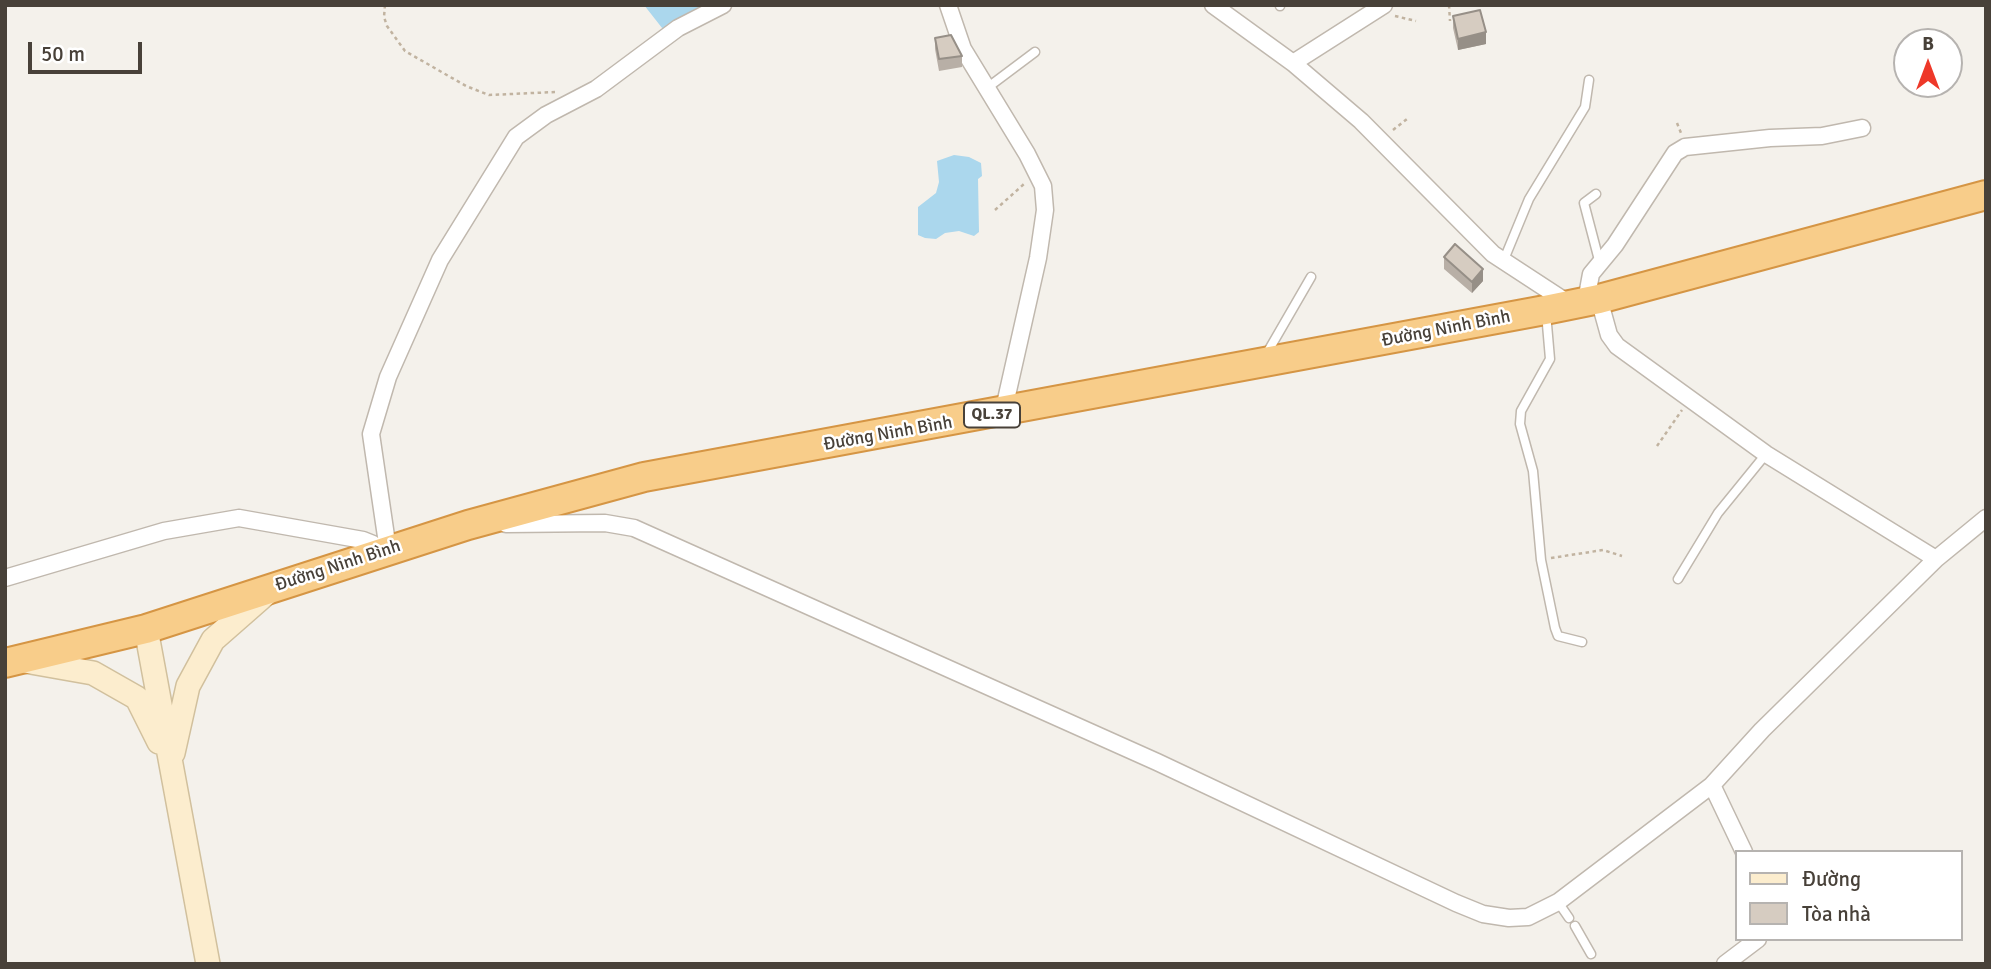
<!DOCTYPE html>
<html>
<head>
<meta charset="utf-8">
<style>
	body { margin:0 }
	#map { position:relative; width:1991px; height:969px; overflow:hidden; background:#f4f1eb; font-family:Signika,sans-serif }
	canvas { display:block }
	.frame { position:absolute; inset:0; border:7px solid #484139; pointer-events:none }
	.legend { position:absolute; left:1735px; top:850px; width:228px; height:91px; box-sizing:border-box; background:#fff; border:2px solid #b6b3b0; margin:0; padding:9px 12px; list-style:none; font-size:21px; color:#484139 }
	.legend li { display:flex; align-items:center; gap:14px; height:35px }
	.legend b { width:35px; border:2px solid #b6b3b0 }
	.north { position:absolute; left:1893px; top:28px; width:70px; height:70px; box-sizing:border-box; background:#fff; border:2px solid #b6b3b0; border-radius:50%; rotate:0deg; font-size:19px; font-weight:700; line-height:28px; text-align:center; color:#484139 }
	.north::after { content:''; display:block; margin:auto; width:24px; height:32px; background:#ee3829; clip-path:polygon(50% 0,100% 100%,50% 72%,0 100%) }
	.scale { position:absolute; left:28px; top:42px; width:114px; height:32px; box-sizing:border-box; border:4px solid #484139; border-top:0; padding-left:9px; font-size:21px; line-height:24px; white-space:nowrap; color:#484139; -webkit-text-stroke:5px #fff; paint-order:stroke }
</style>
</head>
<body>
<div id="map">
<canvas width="1991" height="969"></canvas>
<div class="frame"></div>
<ul class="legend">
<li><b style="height:9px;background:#fcedce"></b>Đường</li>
<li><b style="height:19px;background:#d6ccc1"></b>Tòa nhà</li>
</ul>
<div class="north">B</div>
<div class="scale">50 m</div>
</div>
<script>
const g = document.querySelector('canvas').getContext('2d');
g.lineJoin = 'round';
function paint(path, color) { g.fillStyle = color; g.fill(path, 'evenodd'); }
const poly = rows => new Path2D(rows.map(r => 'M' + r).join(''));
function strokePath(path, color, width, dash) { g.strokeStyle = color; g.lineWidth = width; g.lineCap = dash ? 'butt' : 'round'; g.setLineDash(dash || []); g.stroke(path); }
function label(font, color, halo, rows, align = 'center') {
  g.font = font + ' Signika,sans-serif'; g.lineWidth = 5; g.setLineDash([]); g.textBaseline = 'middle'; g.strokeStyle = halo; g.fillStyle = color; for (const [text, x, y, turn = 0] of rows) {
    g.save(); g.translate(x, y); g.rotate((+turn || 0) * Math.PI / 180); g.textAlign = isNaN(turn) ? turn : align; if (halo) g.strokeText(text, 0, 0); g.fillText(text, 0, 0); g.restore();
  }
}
const water = poly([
	[644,5,711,5,666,33],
	[954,155,969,157,981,163,982,176,978,179,979,232,974,236,959,231,945,233,936,239,925,238,918,235,918,207,936,193,939,182,937,161]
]);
const path = poly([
	[385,5,384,17,387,26,405,51,466,86,489,95,555,92],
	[1449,5,1450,21],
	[1395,16,1416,21],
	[1677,123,1681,133],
	[1393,130,1407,119],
	[995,210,1024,184],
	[1657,446,1682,410],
	[1551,558,1603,550,1622,556]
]);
const service = poly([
	[1280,6,1280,5],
	[987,88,1035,52],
	[1596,194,1584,203,1600,264],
	[1503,262,1529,199,1585,107,1589,80],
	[1546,313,1550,359,1521,411,1520,424,1533,471,1541,560,1555,628,1558,636,1582,642],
	[1267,353,1311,277],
	[1678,579,1718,513,1766,454],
	[1558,902,1569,918],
	[1575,926,1591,954]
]);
const minor = poly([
	[948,5,963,49,1027,154,1043,186,1045,210,1038,258,1003,413],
	[1213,5,1293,63,1361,121,1493,254,1571,305],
	[1293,63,1384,5],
	[1599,299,1609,335,1617,346,1766,454,1936,559],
	[1586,301,1591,274,1615,245,1675,153,1685,147,1770,138,1822,136,1862,128],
	[506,524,605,523,634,528,1157,762,1456,903,1483,914,1509,918,1528,917,1558,902,1712,785,1762,730,1936,559,1986,518],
	[388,550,371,434,388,377,440,260,516,137,546,115,596,89,678,28,723,5],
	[5,578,164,531,239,518,363,540,373,544,380,552],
	[1712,785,1744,852],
	[1725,964,1758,939]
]);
const secondary = poly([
	[146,629,208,964],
	[25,661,93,673,137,698,159,742],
	[173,753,188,686,213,640,270,590]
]);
const trunk = poly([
	[5,663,146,629,468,525,644,477,1545,310,1599,299,1986,195]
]);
const wall = poly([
	[1453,16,1486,44,1458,50,1453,28],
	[935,38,962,56,962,67,939,71,935,49],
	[1444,257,1483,281,1472,293,1444,269]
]);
const shadedWall = poly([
	[1486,32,1486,44,1458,50,1458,39],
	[1483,269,1483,281,1472,293,1472,282]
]);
const building = poly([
	[1480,10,1486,32,1458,39,1453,16,1480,10],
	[951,35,962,56,939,59,935,38,951,35],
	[1455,244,1483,269,1472,282,1444,257,1455,244]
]);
const shields = [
	[992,415,56]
];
const shieldNames = [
	["QL.37",992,415]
];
const streetNames = [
	["Đường Ninh Bình",1446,329,-11],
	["Đường Ninh Bình",888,434,-10],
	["Đường Ninh Bình",338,566,-18]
];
paint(water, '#abd7ed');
strokePath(service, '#c0b8ae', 11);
strokePath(minor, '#c0b8ae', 19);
strokePath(secondary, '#d1c09d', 26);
strokePath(trunk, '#d59544', 32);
strokePath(path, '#c1b3a0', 2.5, [3.5, 3.5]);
strokePath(service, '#fff', 8);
strokePath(minor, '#fff', 16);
strokePath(secondary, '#fcedce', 23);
strokePath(trunk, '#f8cd8a', 28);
paint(wall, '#b8afa6');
paint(shadedWall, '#968f87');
paint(building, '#d6ccc1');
strokePath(building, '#968f87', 2);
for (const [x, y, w] of shields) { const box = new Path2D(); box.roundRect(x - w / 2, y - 12.5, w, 25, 5); g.fillStyle = '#fff'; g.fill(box); strokePath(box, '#484139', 2); }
label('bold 16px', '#484139', null, shieldNames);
label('18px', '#484139', '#fff', streetNames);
</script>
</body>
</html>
